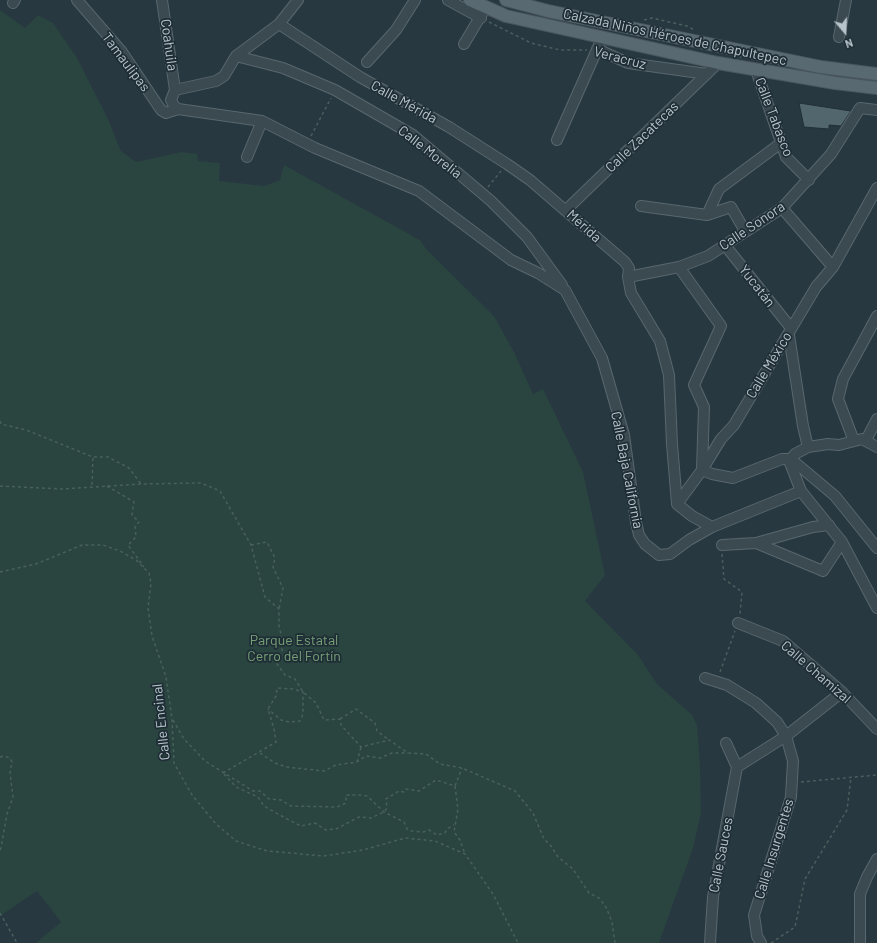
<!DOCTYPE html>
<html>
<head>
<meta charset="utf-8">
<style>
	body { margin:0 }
	#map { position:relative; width:877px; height:943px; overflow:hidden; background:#273841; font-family:Barlow,sans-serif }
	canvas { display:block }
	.north { position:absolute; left:825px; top:12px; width:40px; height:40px; -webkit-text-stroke:3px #1f2e36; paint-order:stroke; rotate:161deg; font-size:11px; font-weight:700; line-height:16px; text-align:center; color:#b8c4cb }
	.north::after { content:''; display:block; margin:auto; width:14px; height:18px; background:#b8c4cb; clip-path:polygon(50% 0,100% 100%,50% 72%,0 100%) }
</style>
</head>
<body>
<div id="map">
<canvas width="877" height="943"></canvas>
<div class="north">N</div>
</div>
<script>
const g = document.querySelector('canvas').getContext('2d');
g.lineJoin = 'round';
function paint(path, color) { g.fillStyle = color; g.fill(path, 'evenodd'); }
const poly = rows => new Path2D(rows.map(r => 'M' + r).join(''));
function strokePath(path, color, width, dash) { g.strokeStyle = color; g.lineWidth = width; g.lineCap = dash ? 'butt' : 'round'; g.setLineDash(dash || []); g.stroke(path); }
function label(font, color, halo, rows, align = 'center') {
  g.font = font + ' Barlow,sans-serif'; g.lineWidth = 3.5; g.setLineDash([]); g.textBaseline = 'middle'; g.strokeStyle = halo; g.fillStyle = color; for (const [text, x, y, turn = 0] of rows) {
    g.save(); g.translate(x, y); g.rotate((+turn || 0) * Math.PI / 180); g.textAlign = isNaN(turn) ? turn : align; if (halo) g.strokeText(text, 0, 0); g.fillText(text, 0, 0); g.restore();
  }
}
const green = poly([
	[0,10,25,28,38,15,53,23,77,58,107,117,121,151,136,162,181,152,197,154,198,161,220,163,219,181,264,186,280,180,284,165,420,240,426,249,494,316,514,352,533,394,543,389,583,472,605,575,585,601,638,655,657,684,692,715,697,725,700,767,701,813,693,848,659,943,36,943,61,922,37,891,0,916]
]);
const building = poly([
	[799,103,851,111,841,126,829,125,829,129,804,127,799,103]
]);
const path = poly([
	[644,20,652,18,687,26,694,30],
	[489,22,531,43,560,50,587,50],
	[311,136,331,98],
	[488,187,501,171],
	[0,421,1,424,26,430,93,457,108,457,129,468,141,484],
	[92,485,93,457],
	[0,486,62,489,141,484,201,483,220,491,251,545,265,597,279,609,279,627,282,637,282,651,275,661,285,675,295,679,303,692,316,703,324,720,340,719,341,725,361,747,389,740,408,753,426,754,440,764,462,768,515,791,533,813,544,839,551,846,558,857,573,869,589,893,599,898,606,907,612,922,615,943],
	[107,486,134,502,132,515,139,522,135,526,136,537,128,545,144,567],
	[251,545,267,542,275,558,273,567,283,588,279,609],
	[722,554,724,579,742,592,740,614],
	[0,572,36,564,82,545,103,545,120,551,136,560,149,573,151,583,148,608,152,636,166,677,172,719,174,763,192,795,216,824,236,841,267,851,324,856,363,850,405,838,435,841,465,854,493,894,518,943],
	[720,672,735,631],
	[340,719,356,709,375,723,377,731,389,740],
	[173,720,184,739,205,761,253,791,260,791,269,799,281,800,291,806,337,807,346,803,346,795,360,795,367,796,384,812,404,822,407,829,412,831,423,832,429,830,437,835,445,833,447,829,454,825],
	[260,753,275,763,286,767,324,771,336,765,357,762,366,756,380,758,392,753,408,753],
	[0,757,4,756,10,758,12,762,10,773,13,797,7,814,0,853],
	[357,762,361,747],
	[223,773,276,742,274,729,268,709,276,696,277,688,293,689,303,692,303,714,300,721,289,722,281,720,268,709],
	[224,774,236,787,258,797,264,806,287,819,301,826,315,823,326,830,336,829,359,817,371,818,384,812,387,808,386,799,399,791,404,792,406,789,419,791,436,780,455,786,462,768],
	[801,782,877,775],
	[455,786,458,809,454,832,460,840,465,854],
	[0,913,17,943],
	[771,943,795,927,805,879,847,810,851,777]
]);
const minor = poly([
	[77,0,122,52,161,110,166,113,178,109],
	[162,0,175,90],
	[298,0,279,24,236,56,224,76,216,81,175,90,171,100,174,106,178,109,262,121,315,148,419,191,511,260,538,273,565,290,602,358,624,435,636,522,639,535,645,544,659,555,670,554,689,540,712,527,801,491],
	[448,0,481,18],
	[13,3,15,0],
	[279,24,360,77,449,127,507,164,530,180,625,262,629,268,628,277,631,293,660,341,669,375,672,444,677,504],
	[839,37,846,0],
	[464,44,486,7],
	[597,49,628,63,707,74],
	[236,56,283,68,335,90,413,135,491,201,527,237,562,285],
	[367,62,396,30,415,0],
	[756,70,786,157,809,180],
	[557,140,600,43],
	[247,157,262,121],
	[641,206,707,215,731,207,745,231],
	[782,208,833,267],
	[566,210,718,63],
	[707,215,719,189,781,143],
	[724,244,791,328],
	[679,267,721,326,694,385,704,407,702,470,712,474,733,478,782,459,791,459,835,496,877,548],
	[628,277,679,267,708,256,782,208,831,154,860,108,877,110],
	[789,335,803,426,808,447],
	[866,440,877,419],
	[854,441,838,399,843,379,877,316],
	[877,447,862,439,839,445,828,444,808,447,795,454,791,459,790,463,801,491,842,542,877,608],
	[712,527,692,516,677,504,702,470,721,439,734,425,816,287,833,267,877,188],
	[756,543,823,571,842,542],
	[722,545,756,543,813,527,829,525],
	[738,623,783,641,842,692,877,729],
	[705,678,727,685,756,703,777,722,786,736,793,761,791,797,754,915,757,936,761,943],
	[737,767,786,736,842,692],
	[710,943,713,897,737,767,726,743],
	[860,943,860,894,867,877,877,859]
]);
const major = poly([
	[470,0,506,16,718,63,835,83,877,88],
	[506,0,548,11,821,67,877,74]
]);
const streetNames = [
	["Calzada Niños Héroes de Chapultepec",675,37,12],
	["Coahuila",169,45,82],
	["Veracruz",620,58,15],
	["Tamaulipas",126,62,53],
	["Calle Mérida",404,102,29],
	["Calle Tabasco",774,117,69],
	["Calle Zacatecas",642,137,-44],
	["Calle Morelia",430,152,38],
	["Mérida",584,226,42],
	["Calle Sonora",752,226,-34],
	["Yucatán",757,286,52],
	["Calle México",769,365,-59],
	["Calle Baja California",627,470,79],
	["Calle Chamizal",816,672,41],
	["Calle Encinal",161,722,-96],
	["Calle Insurgentes",774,849,-73],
	["Calle Sauces",721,855,-79]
];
const parkNames = [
	["Parque Estatal",294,640],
	["Cerro del Fortín",294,656]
];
paint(green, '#2a4440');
paint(building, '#52666e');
strokePath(building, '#223038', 1);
strokePath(minor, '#59676e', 12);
strokePath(major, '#48555d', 14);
strokePath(path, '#49605d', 1.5, [3, 3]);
strokePath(minor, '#3b4951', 10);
strokePath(major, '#596971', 12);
label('14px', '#b8c4cb', '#1f2e36', streetNames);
label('14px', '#77a076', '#1f2e36', parkNames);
</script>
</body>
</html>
